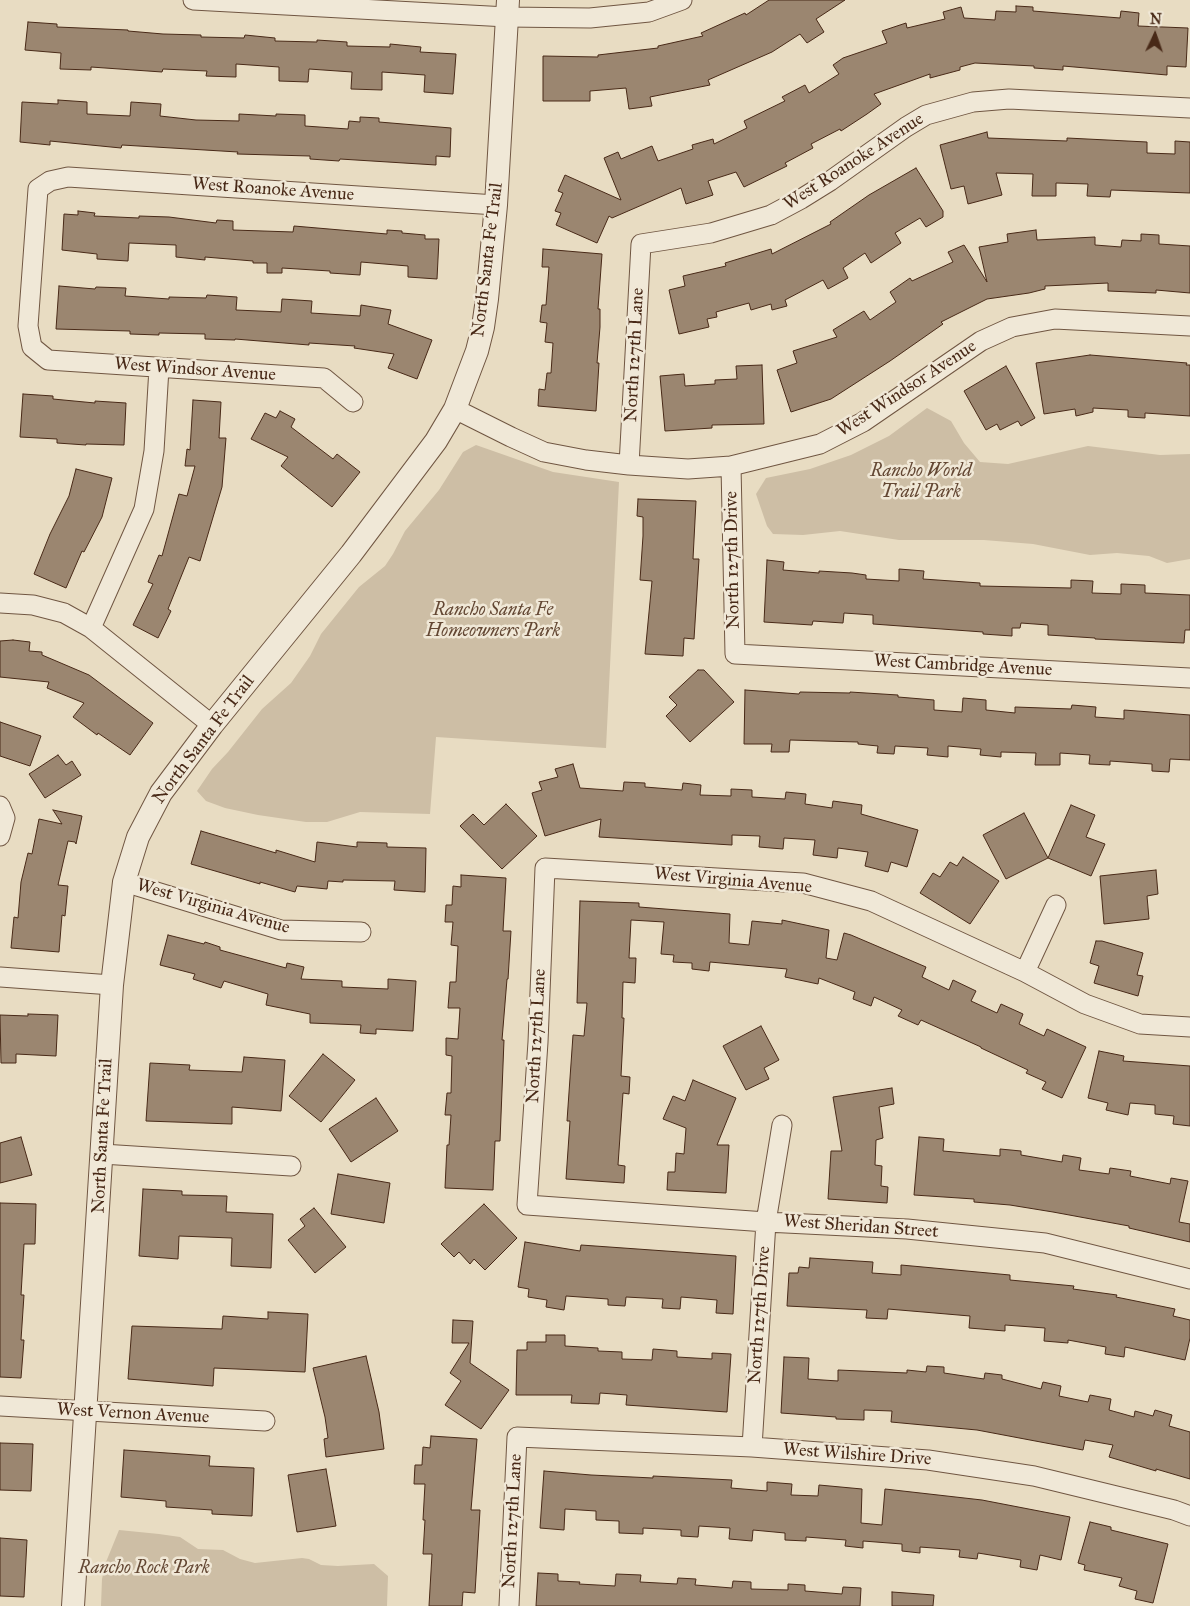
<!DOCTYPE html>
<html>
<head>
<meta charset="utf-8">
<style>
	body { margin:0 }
	#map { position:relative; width:1190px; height:1606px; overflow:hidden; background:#e8dcc2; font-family:"IM FELL Great Primer",serif }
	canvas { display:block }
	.north { position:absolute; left:1130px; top:10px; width:50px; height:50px; -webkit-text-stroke:4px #f0e8d7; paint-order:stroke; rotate:3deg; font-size:14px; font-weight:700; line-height:20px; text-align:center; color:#482917 }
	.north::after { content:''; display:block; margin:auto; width:18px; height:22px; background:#482917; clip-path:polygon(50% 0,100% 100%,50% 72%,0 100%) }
</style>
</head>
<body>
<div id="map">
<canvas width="1190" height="1606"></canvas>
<div class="north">N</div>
</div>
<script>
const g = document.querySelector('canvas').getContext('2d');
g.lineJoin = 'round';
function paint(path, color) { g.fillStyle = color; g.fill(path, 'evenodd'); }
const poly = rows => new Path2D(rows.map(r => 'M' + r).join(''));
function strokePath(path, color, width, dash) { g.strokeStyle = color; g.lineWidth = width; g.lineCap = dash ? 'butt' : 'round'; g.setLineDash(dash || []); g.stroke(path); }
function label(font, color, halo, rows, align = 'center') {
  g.font = font + ' "IM FELL Great Primer",serif'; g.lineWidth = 5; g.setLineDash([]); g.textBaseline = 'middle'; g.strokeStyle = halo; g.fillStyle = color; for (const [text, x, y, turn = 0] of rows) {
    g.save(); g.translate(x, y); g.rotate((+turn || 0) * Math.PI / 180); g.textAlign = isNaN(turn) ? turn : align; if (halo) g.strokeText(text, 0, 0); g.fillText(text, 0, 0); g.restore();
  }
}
const green = poly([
	[927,408,951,421,964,443,980,462,1008,464,1088,446,1160,455,1190,454,1190,559,1167,563,1149,556,1117,553,1090,555,1033,544,984,540,899,540,840,531,803,535,773,534,767,526,756,494,766,478,810,469,851,455,889,436],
	[476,445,553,472,619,482,606,748,436,737,430,814,360,812,327,822,306,822,258,815,225,808,206,801,197,791,212,769,228,752,262,709,291,683,310,656,321,634,359,587,385,566,393,554,405,531,439,490,463,452],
	[119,1530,159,1534,180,1537,198,1549,223,1550,240,1559,255,1563,302,1558,309,1559,321,1565,338,1566,374,1564,388,1576,387,1606,101,1606,102,1579,106,1562]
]);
const building = poly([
	[769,0,845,0,816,19,824,32,807,43,800,34,772,52,708,80,710,85,650,97,652,106,629,109,626,88,590,91,590,101,543,101,543,56,598,57,598,55,658,48,658,46,703,36,701,33,745,13,746,15,769,0],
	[1016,6,1033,7,1033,11,1120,18,1121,11,1139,13,1138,26,1188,28,1186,67,1167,66,1167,75,1063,66,1063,70,1034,68,1034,66,975,63,960,67,960,70,930,78,930,74,874,94,881,104,867,114,841,131,840,129,811,144,813,148,785,163,787,166,744,187,736,172,708,181,713,195,686,204,681,188,612,218,609,216,597,243,556,225,561,213,555,211,563,193,558,191,565,175,621,200,604,158,618,152,621,159,652,146,658,161,693,149,692,145,713,139,714,144,747,128,744,121,785,101,782,97,805,85,809,93,839,74,833,65,843,58,887,43,882,31,906,23,907,28,945,19,943,12,961,7,964,18,995,20,996,11,1016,12,1016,6],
	[28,22,57,24,57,27,128,30,128,31,163,34,201,35,201,37,244,38,245,35,275,38,275,41,317,42,317,40,347,42,347,46,390,47,390,44,421,47,420,52,456,54,453,94,424,92,425,75,382,72,382,90,351,89,352,72,309,69,308,82,279,81,279,67,236,64,236,77,206,76,207,71,163,69,162,72,91,67,91,70,60,69,61,53,25,50,28,22],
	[58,100,87,102,87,114,130,116,131,102,161,104,160,116,196,120,239,121,239,114,276,116,276,114,305,115,305,126,348,129,349,121,360,122,360,117,379,118,379,122,451,128,450,157,436,156,436,165,340,159,339,161,310,159,310,156,237,154,238,152,122,145,121,148,50,141,50,145,20,142,22,102,58,104,58,100],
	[987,132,988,138,1067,141,1067,138,1147,142,1147,153,1175,154,1175,141,1190,142,1190,193,1111,190,1110,197,1087,196,1088,184,1056,183,1056,196,1032,196,1033,174,996,173,1002,195,968,204,964,186,951,189,940,145,987,132],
	[916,168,943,211,943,217,926,227,920,218,895,233,901,243,871,263,865,253,843,268,848,278,828,289,823,280,785,300,787,306,772,310,771,304,751,310,749,303,716,312,717,317,707,319,709,327,679,334,669,290,685,286,683,276,726,266,725,263,771,249,772,254,831,224,830,222,869,195,916,168],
	[78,211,95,213,94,216,139,218,139,216,169,217,216,223,217,220,233,221,233,230,293,232,294,226,387,234,387,230,402,231,402,233,425,235,425,239,439,239,437,279,408,277,408,266,361,262,360,275,330,273,330,271,282,268,282,273,267,273,267,263,253,263,253,261,205,257,205,260,176,257,176,245,129,243,128,261,97,259,97,254,62,250,64,214,78,215,78,211],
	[1036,230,1037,240,1095,237,1095,245,1121,247,1122,240,1141,241,1141,234,1159,235,1159,244,1190,246,1190,293,1156,290,1156,293,1108,291,1108,283,1045,286,1045,289,1029,293,987,299,941,322,943,324,890,361,831,399,791,412,777,370,797,363,793,351,837,337,833,330,864,311,870,320,896,302,890,292,910,278,912,281,953,262,948,252,964,245,987,282,979,247,1008,242,1007,234,1036,230],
	[543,249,602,254,598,309,600,309,600,327,597,363,599,363,596,411,538,406,539,389,545,390,547,373,551,373,553,343,545,342,547,323,540,322,542,305,546,305,549,267,542,267,543,249],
	[59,286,95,289,96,287,126,288,125,296,169,299,169,297,206,298,207,295,237,297,236,310,281,312,282,299,312,301,311,313,360,316,361,305,391,310,388,324,432,340,417,379,388,368,394,354,354,348,355,346,309,343,309,345,235,339,235,340,205,339,205,334,159,333,159,335,130,334,130,331,56,329,59,286],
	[1090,355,1187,363,1186,365,1190,365,1190,416,1145,413,1145,418,1128,417,1128,410,1093,408,1093,412,1076,416,1075,409,1044,414,1036,363,1090,355],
	[762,365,764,424,712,425,712,428,665,431,660,376,684,374,685,386,715,384,715,380,737,379,736,366,762,365],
	[1006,366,1035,418,1021,426,1018,421,1000,430,997,424,986,430,964,391,1006,366],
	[23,394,53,396,53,399,95,403,95,401,126,403,124,445,86,444,86,445,57,443,57,439,20,437,23,394],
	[193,400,221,402,219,438,226,438,222,487,200,561,189,557,168,609,171,611,158,638,133,625,153,584,148,582,159,555,162,556,179,494,187,496,195,466,185,466,187,449,190,450,193,400],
	[280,411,295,419,291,427,333,459,337,454,360,472,332,507,281,466,288,457,251,439,265,413,276,418,280,411],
	[76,469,112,478,102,517,84,552,82,551,66,588,34,574,50,534,69,496,76,469],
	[638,499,696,501,693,559,699,559,694,639,684,638,683,656,645,654,652,581,640,580,643,536,643,517,637,516,638,499],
	[767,560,784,562,783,570,819,573,819,571,852,573,866,575,866,579,899,581,899,569,924,571,923,579,980,583,980,586,1071,588,1071,580,1093,581,1092,593,1121,594,1121,584,1145,585,1145,593,1190,595,1190,630,1185,630,1184,643,1095,639,1095,638,1048,635,1048,625,1021,623,1020,628,1012,628,1012,636,983,634,983,632,873,624,873,615,844,613,843,623,813,621,812,625,764,622,767,560],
	[13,640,30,642,29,651,42,652,42,655,89,675,153,723,130,755,98,733,97,735,73,717,84,703,47,688,49,682,0,677,0,641,13,640],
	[698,670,704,670,734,702,690,742,666,716,677,705,669,697,698,670],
	[745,690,799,694,800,692,850,693,850,692,898,695,898,697,934,700,934,710,962,712,963,698,986,700,986,710,1015,713,1015,707,1071,709,1072,705,1096,707,1095,717,1124,719,1124,710,1190,715,1190,760,1170,759,1169,772,1152,771,1152,764,1110,761,1110,765,1089,764,1090,755,1060,753,1060,765,1035,765,1036,753,1001,752,1001,757,980,755,981,749,948,746,948,757,927,755,928,748,895,746,894,754,877,753,878,746,858,744,858,742,790,740,789,752,771,752,772,744,744,744,745,690],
	[0,722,41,736,30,766,0,756,0,722],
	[58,755,66,765,72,761,81,775,45,798,29,774,58,755],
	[573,764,580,788,623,791,624,782,645,783,645,787,682,790,683,783,701,785,700,795,731,796,731,789,752,790,752,797,785,799,786,792,806,794,805,804,832,808,833,801,862,805,861,814,918,830,907,867,891,862,888,872,865,866,868,852,838,848,837,858,813,855,815,840,784,838,783,849,759,847,760,836,732,835,732,845,599,837,601,819,545,836,532,793,542,790,539,782,558,777,555,769,573,764],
	[506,804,537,836,502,869,460,826,473,814,484,825,506,804],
	[1071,805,1095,815,1086,837,1105,844,1091,876,1048,858,1071,805],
	[53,810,82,816,76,844,75,842,68,841,58,885,68,886,65,916,62,915,59,952,11,948,14,917,18,918,21,882,28,853,32,854,39,819,62,824,53,810],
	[1024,813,1048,858,1006,879,983,835,1024,813],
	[201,831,276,853,276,850,315,862,317,842,357,847,357,842,387,843,387,847,426,848,425,892,394,890,395,881,343,880,343,882,328,881,327,889,297,886,295,892,260,882,260,884,191,864,201,831],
	[963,857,999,881,970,924,920,893,933,873,940,877,950,862,957,866,963,857],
	[1156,870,1158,894,1147,896,1149,919,1104,924,1100,876,1156,870],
	[461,875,506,878,503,931,511,931,508,979,507,979,502,1040,504,1040,500,1141,495,1141,493,1190,445,1188,447,1145,449,1145,451,1115,445,1115,447,1093,451,1093,452,1056,446,1055,446,1038,458,1039,460,1008,448,1008,450,982,456,982,458,946,451,945,453,922,445,922,446,905,452,905,453,886,461,887,461,875],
	[580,901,639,903,639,907,730,914,729,943,749,945,752,921,782,924,782,920,829,930,826,958,837,960,844,933,851,935,926,967,922,977,949,990,953,980,976,991,971,1001,997,1013,1001,1004,1023,1014,1019,1024,1044,1036,1047,1029,1086,1047,1062,1098,1042,1089,1046,1082,1026,1073,1028,1070,981,1048,981,1047,921,1020,918,1025,898,1016,902,1010,874,997,871,1006,853,999,855,992,819,978,818,984,785,977,787,969,710,962,709,971,692,969,692,963,673,962,674,955,661,954,664,922,631,920,629,958,636,958,635,983,623,982,622,1018,624,1018,621,1076,630,1077,629,1094,623,1093,618,1165,625,1166,624,1183,566,1179,570,1121,567,1121,573,1035,584,1036,587,1003,577,1003,580,901],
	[168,935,204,944,205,942,220,947,220,950,286,968,287,963,304,967,301,979,342,981,342,987,388,989,388,979,416,981,413,1031,376,1029,376,1034,360,1033,361,1025,310,1023,310,1014,266,1005,268,994,224,981,221,988,193,979,195,974,160,965,168,935],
	[1096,941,1102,941,1143,953,1137,975,1143,976,1138,996,1094,983,1099,966,1090,963,1096,941],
	[28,1014,58,1015,56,1056,16,1054,16,1063,1,1063,0,1015,28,1016,28,1014],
	[761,1026,779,1060,764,1068,769,1079,746,1090,723,1046,761,1026],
	[1099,1051,1124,1056,1123,1061,1190,1066,1190,1126,1173,1124,1174,1116,1155,1114,1155,1105,1130,1103,1128,1115,1106,1110,1108,1103,1088,1098,1099,1051],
	[323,1054,355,1080,321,1122,289,1096,323,1054],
	[244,1057,285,1060,281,1111,232,1107,232,1124,146,1121,150,1063,190,1065,189,1070,242,1072,244,1057],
	[693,1080,736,1098,717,1145,729,1145,726,1193,667,1190,668,1172,675,1172,676,1153,684,1154,686,1128,663,1119,673,1096,685,1101,693,1080],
	[892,1088,894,1104,879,1107,883,1138,876,1140,875,1165,882,1166,881,1186,888,1187,887,1203,828,1199,831,1151,842,1151,833,1097,892,1088],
	[376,1098,398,1131,351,1162,329,1129,376,1098],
	[21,1137,32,1175,0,1183,0,1143,21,1137],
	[919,1137,944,1139,943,1151,1000,1156,1000,1149,1021,1151,1021,1155,1062,1162,1063,1155,1081,1158,1079,1170,1109,1174,1110,1168,1131,1171,1130,1176,1170,1184,1171,1178,1188,1181,1179,1222,1190,1224,1190,1242,1129,1228,1129,1226,1053,1212,1010,1205,974,1202,974,1199,914,1195,919,1137],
	[338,1174,390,1183,384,1223,331,1214,338,1174],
	[143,1189,182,1191,182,1195,227,1196,226,1212,273,1214,271,1268,231,1266,232,1238,179,1236,178,1259,139,1256,143,1189],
	[0,1203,36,1204,35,1244,24,1244,21,1295,24,1295,21,1340,24,1340,21,1378,0,1377,0,1203],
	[484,1204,517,1238,485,1270,474,1259,470,1264,459,1252,454,1257,441,1244,484,1204],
	[314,1208,346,1247,315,1273,288,1240,305,1226,300,1219,314,1208],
	[525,1242,580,1251,581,1245,736,1256,733,1314,716,1313,717,1300,681,1297,680,1309,662,1308,663,1299,626,1297,625,1306,608,1305,608,1299,566,1296,564,1310,546,1307,547,1300,528,1297,529,1289,518,1287,525,1242],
	[810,1258,873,1262,872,1273,901,1275,901,1265,1010,1275,1010,1280,1074,1286,1073,1289,1117,1295,1116,1297,1175,1309,1173,1316,1190,1320,1190,1338,1185,1360,1125,1347,1124,1357,1105,1354,1106,1347,1068,1340,1068,1343,1044,1341,1045,1328,1005,1325,1005,1331,969,1328,970,1316,888,1309,887,1319,866,1318,867,1310,787,1306,789,1273,798,1273,799,1267,809,1268,810,1258],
	[268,1312,308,1314,305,1372,214,1368,213,1386,128,1379,132,1326,222,1329,223,1316,268,1319,268,1312],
	[453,1320,473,1321,470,1363,509,1390,481,1429,445,1405,461,1381,450,1373,469,1343,452,1343,453,1320],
	[546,1335,565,1335,565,1346,598,1348,598,1351,622,1352,622,1359,652,1360,653,1349,677,1351,677,1357,712,1359,712,1353,731,1354,727,1412,626,1405,627,1395,600,1393,599,1404,571,1403,572,1395,516,1395,517,1350,527,1350,527,1342,546,1342,546,1335],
	[366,1356,379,1412,384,1449,326,1457,324,1439,328,1438,325,1417,313,1368,366,1356],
	[784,1357,809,1358,808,1379,838,1381,838,1370,907,1373,907,1370,926,1372,927,1366,944,1367,944,1373,984,1379,985,1373,1002,1375,1002,1379,1041,1389,1043,1382,1061,1386,1059,1396,1088,1402,1090,1395,1111,1399,1109,1410,1134,1417,1135,1411,1153,1416,1155,1410,1172,1415,1169,1426,1190,1432,1190,1479,1156,1469,1156,1471,1109,1457,1113,1445,1085,1440,1083,1450,977,1430,891,1422,892,1411,864,1410,864,1420,836,1419,836,1417,781,1413,784,1357],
	[431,1436,477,1439,471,1510,480,1510,475,1593,463,1592,462,1606,429,1606,432,1554,423,1554,425,1520,423,1520,425,1484,414,1484,415,1465,422,1465,423,1447,430,1448,431,1436],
	[0,1443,33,1444,31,1491,0,1490,0,1443],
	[124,1450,210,1456,209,1466,254,1468,252,1516,212,1514,212,1510,166,1507,166,1501,121,1497,124,1450],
	[326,1469,336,1526,297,1532,288,1475,326,1469],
	[544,1471,591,1475,653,1478,653,1476,732,1480,731,1488,767,1491,767,1482,792,1484,791,1495,818,1496,819,1485,862,1489,861,1523,882,1525,885,1489,982,1500,1070,1517,1061,1560,1040,1555,1037,1570,1020,1567,1021,1560,978,1553,977,1559,959,1557,960,1550,920,1547,920,1553,902,1551,902,1544,863,1541,863,1548,845,1546,846,1540,806,1537,806,1541,785,1540,785,1533,753,1530,752,1541,729,1539,730,1528,699,1526,698,1537,681,1536,681,1530,643,1528,643,1534,619,1533,619,1521,596,1520,596,1511,565,1509,564,1530,540,1528,544,1471],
	[1090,1522,1111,1527,1111,1530,1168,1544,1153,1603,1135,1599,1137,1591,1119,1586,1122,1578,1084,1570,1085,1565,1078,1563,1090,1522],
	[0,1538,27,1540,24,1597,0,1596,0,1538],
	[538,1573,558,1574,558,1581,580,1582,579,1584,615,1586,616,1574,641,1575,640,1582,677,1584,678,1578,696,1579,695,1585,732,1588,733,1581,751,1582,751,1589,788,1590,788,1584,805,1585,805,1591,842,1594,843,1587,861,1588,860,1606,536,1606,538,1573],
	[892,1592,934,1595,933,1606,892,1606,892,1592]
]);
const minor = poly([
	[193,0,507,17,590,18,649,12,682,0],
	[353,402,324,378,48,360,32,347,28,326,38,189,50,181,68,177,496,205],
	[455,409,511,437,544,452,586,460,629,465,688,469,731,466,820,444,863,422,981,341,1012,327,1055,319,1190,326],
	[629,465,641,244,711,233,771,215,801,199,830,181,906,127,926,115,973,102,1009,99,1190,108],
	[731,466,735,654,1190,678],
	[0,603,33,605,64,613,91,628,212,725],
	[91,628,144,509,154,451,159,368],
	[0,806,5,818,0,836],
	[124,882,281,930,361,932],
	[1025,972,1056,905],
	[0,977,112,985],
	[1190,1027,1140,1024,1085,1004,1025,972,871,901,803,883,545,868,538,1042,527,1205,766,1222,907,1229,1045,1243,1190,1279],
	[102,1154,291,1166],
	[0,1406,265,1421],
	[752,1447,766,1222,782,1125],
	[509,1606,517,1437,752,1447,928,1460,1034,1476,1174,1510,1190,1516]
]);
const tertiary = poly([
	[73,1606,112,985,124,882,138,837,161,793,212,725,351,554,436,441,455,409,477,351,483,327,487,299,496,205,508,0]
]);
const streetNames = [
	["West Roanoke Avenue",854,162,-33],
	["West Roanoke Avenue",273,190,4],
	["North Santa Fe Trail",488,260,-83],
	["North 127th Lane",635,355,-87],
	["West Windsor Avenue",195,370,4],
	["West Windsor Avenue",907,389,-33],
	["North 127th Drive",733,560,-91],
	["West Cambridge Avenue",963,666,3],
	["North Santa Fe Trail",204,740,-53],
	["West Virginia Avenue",733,881,5],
	["West Virginia Avenue",213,907,16],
	["North 127th Lane",537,1036,-87],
	["North Santa Fe Trail",103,1136,-87],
	["West Sheridan Street",861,1227,4],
	["North 127th Drive",760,1315,-86],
	["West Vernon Avenue",133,1414,3],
	["West Wilshire Drive",857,1455,4],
	["North 127th Lane",513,1521,-87]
];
const parkNames = [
	["Rancho World",921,472],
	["Trail Park",921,493],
	["Rancho Santa Fe",493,611],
	["Homeowners Park",493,632],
	["Rancho Rock Park",144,1569]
];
paint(green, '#cdbea5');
paint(building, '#9b8670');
strokePath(building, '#482917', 1);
strokePath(minor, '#705642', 21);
strokePath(tertiary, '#705642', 24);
strokePath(minor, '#f0e8d7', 19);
strokePath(tertiary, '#f0e8d7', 22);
label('18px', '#482917', '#f0e8d7', streetNames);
label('italic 18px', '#634733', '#f0e8d7', parkNames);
</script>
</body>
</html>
